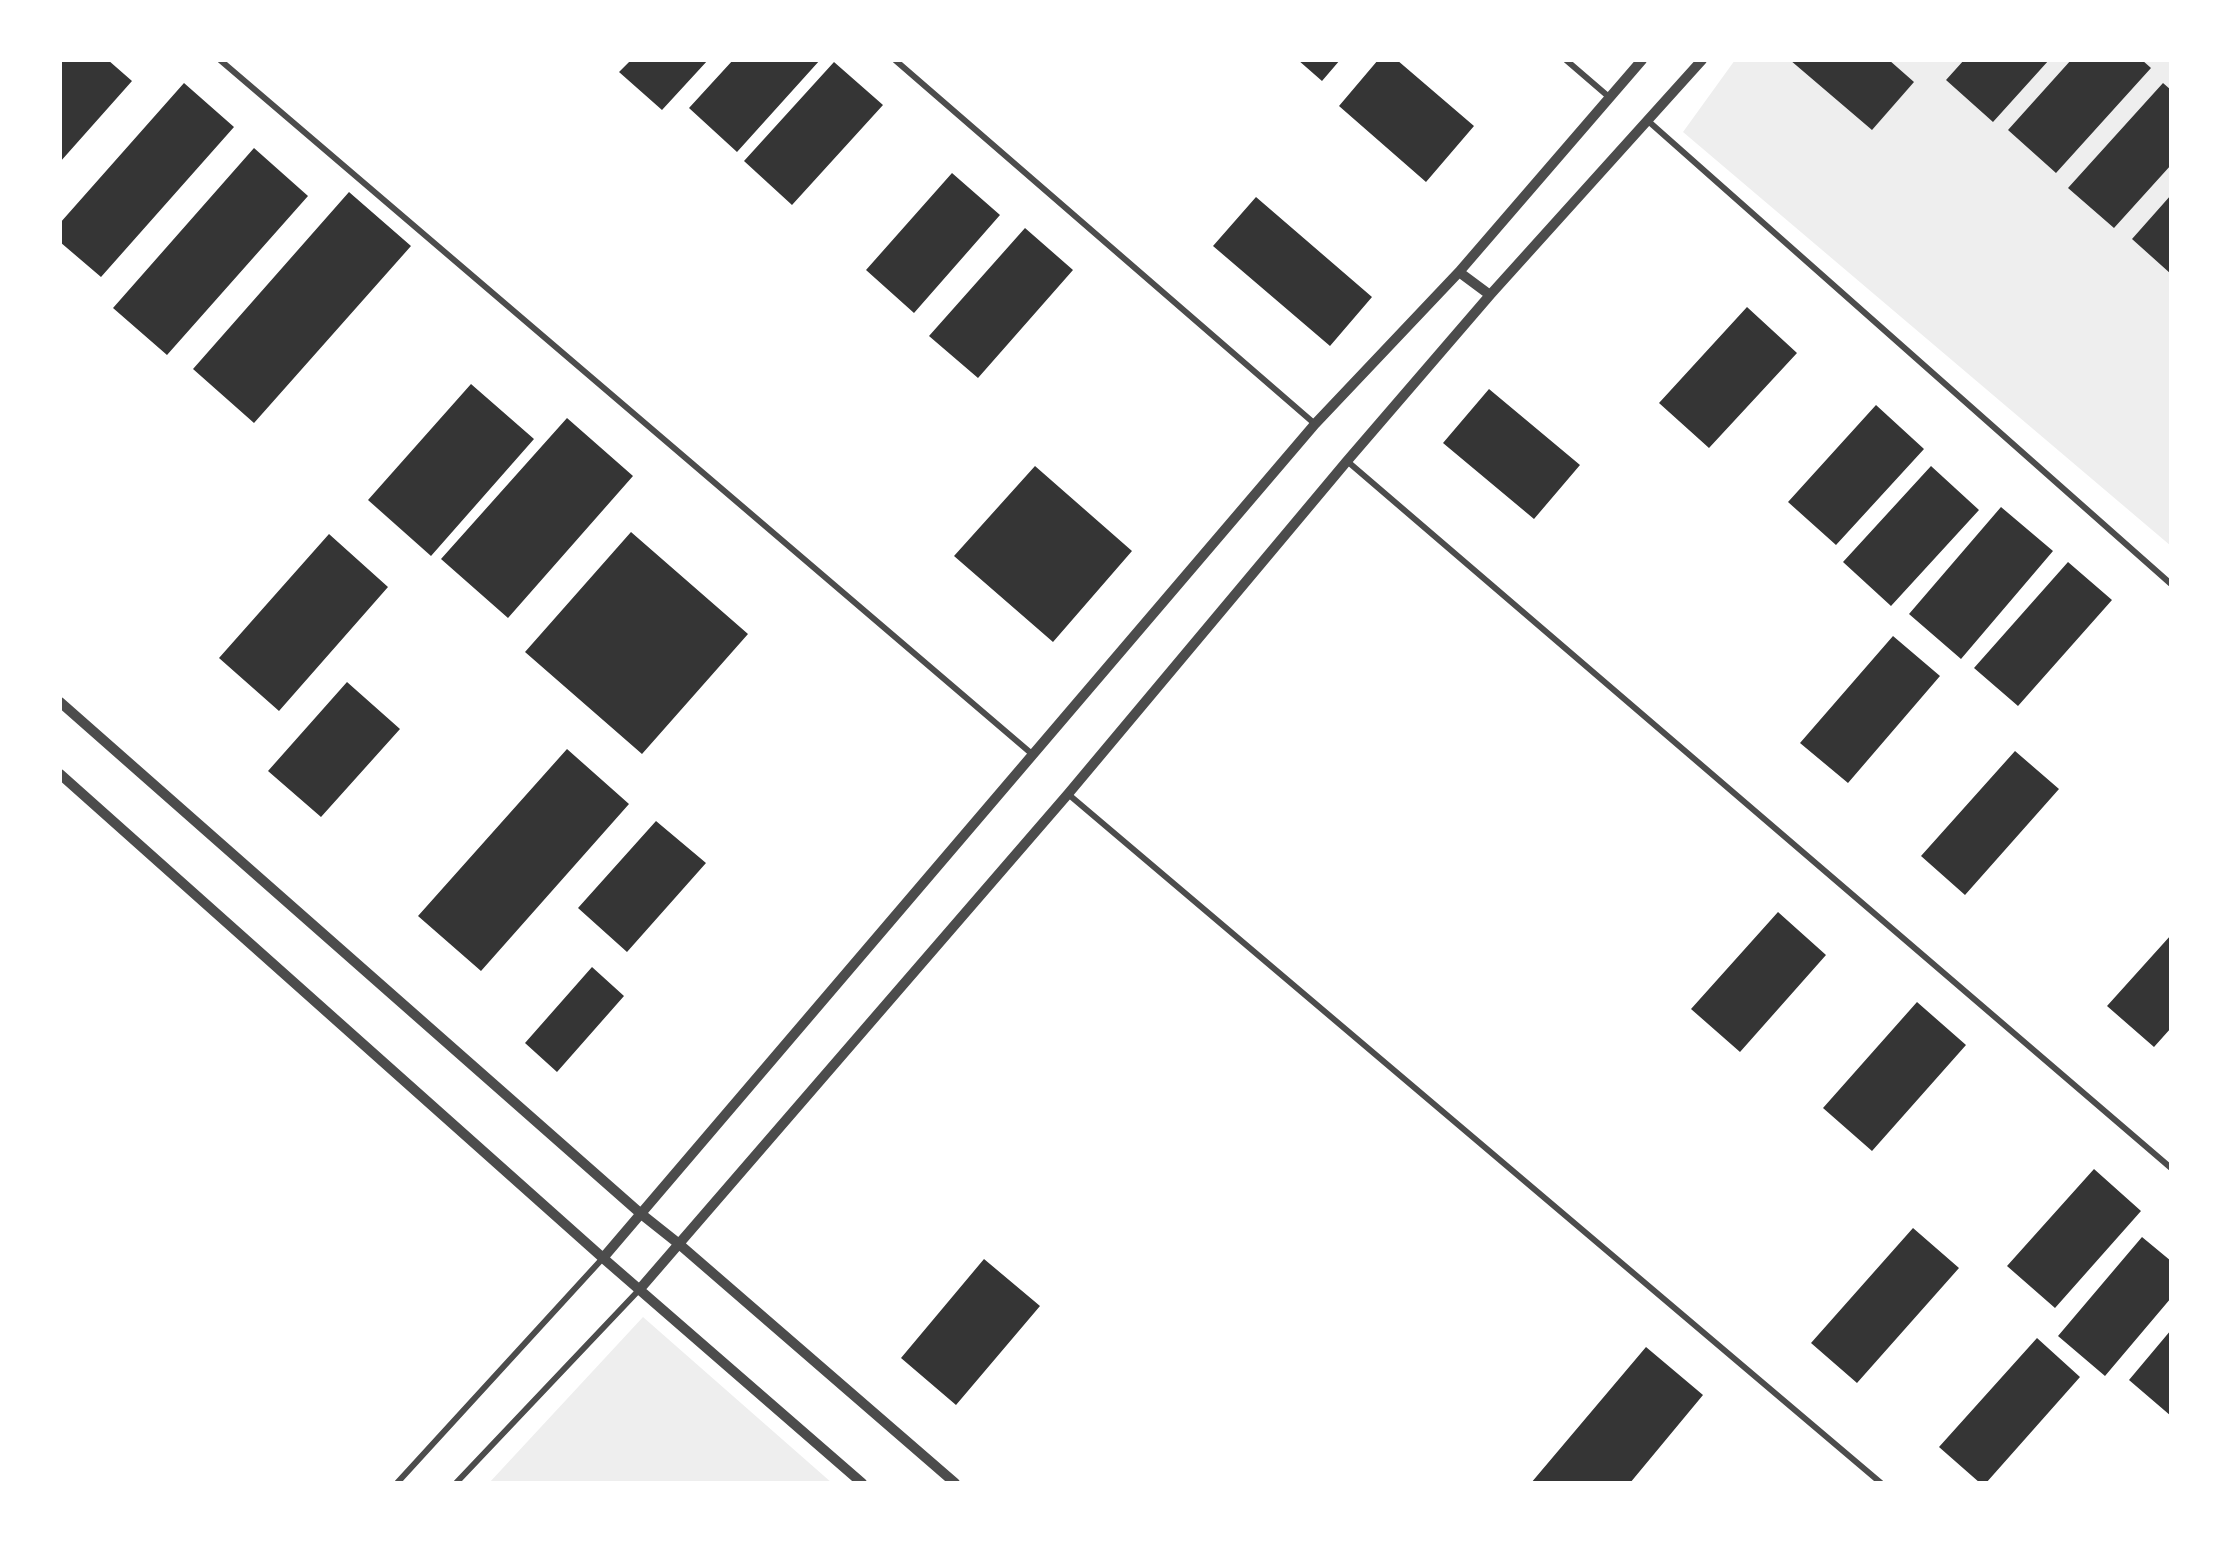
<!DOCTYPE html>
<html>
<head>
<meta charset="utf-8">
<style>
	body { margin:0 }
	#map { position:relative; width:2231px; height:1543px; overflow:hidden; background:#fff; font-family:"Golos Text",sans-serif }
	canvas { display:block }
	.frame { position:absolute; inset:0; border:62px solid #fff; pointer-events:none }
</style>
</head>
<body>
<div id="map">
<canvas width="2231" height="1543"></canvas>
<div class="frame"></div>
</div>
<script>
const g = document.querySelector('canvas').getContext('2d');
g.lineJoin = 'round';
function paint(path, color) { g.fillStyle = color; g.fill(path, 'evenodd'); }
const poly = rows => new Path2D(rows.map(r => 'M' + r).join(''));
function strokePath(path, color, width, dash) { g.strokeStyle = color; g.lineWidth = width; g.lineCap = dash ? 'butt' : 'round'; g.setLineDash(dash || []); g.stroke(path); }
const green = poly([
	[1735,60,2171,60,2171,546,1683,132],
	[643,1317,832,1483,489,1483]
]);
const building = poly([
	[60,60,108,60,132,81,60,162],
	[631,60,708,60,662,110,619,72],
	[733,60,820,60,737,152,689,108],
	[1298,60,1340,60,1322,81],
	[1378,60,1397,60,1474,126,1426,182,1339,106],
	[1790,60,1889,60,1914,82,1872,130],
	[1964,60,2049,60,1993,122,1946,80],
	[2071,60,2142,60,2151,68,2056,173,2008,130],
	[834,62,883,105,792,205,744,161],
	[184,83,234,127,101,277,60,242,60,223],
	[2163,83,2171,90,2171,165,2114,228,2068,188],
	[254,148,308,196,167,355,113,308],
	[952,173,1000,215,914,313,866,270],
	[349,192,411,246,254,423,193,369],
	[2171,195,2171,274,2132,239],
	[1256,197,1372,297,1330,346,1213,246],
	[1025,228,1073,270,978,378,929,336],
	[1747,307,1797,353,1709,448,1659,403],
	[471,384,534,439,431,556,368,500],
	[1489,389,1580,465,1534,519,1443,443],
	[1876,405,1924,449,1836,545,1788,502],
	[567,418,633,476,508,618,441,559],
	[1035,466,1132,551,1053,642,954,556],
	[1931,466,1979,510,1891,606,1843,562],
	[2001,507,2053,551,1961,659,1909,614],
	[631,532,748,634,642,754,525,652],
	[329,534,388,587,279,711,219,658],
	[2068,562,2112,600,2018,706,1974,668],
	[1893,636,1940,676,1848,783,1800,743],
	[347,682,400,729,321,817,268,771],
	[567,749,629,804,481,971,418,916],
	[2015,751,2059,789,1965,895,1921,856],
	[656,821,706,863,627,952,578,908],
	[1778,912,1826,955,1740,1052,1691,1009],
	[2171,935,2171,1028,2154,1047,2107,1006],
	[592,967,624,996,557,1072,525,1043],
	[1917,1002,1966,1045,1872,1151,1823,1108],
	[2094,1169,2141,1211,2055,1308,2007,1266],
	[1913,1228,1959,1268,1857,1383,1811,1343],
	[2142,1237,2171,1261,2171,1298,2105,1376,2058,1336],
	[984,1259,1040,1306,956,1405,901,1358],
	[2171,1330,2171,1416,2129,1380],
	[2037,1338,2080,1377,1986,1483,1980,1483,1939,1447],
	[1646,1347,1703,1395,1630,1483,1531,1483]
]);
const minor = poly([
	[220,60,1032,754],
	[895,60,1315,424],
	[1566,60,1609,97],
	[1647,120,2171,584],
	[1347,461,2171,1168],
	[1068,794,1881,1483],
	[397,1483,603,1258],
	[456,1483,639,1290]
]);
const tertiary = poly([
	[1459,272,1490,295],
	[60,702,640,1213,679,1244,955,1483],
	[60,774,603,1258,862,1483],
	[603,1258,1315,424,1459,272,1642,60],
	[639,1290,1068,794,1347,461,1490,295,1702,60]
]);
paint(green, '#eee');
paint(building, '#353535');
strokePath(minor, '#4c4c4c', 6);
strokePath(tertiary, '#4c4c4c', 10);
</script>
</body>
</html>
